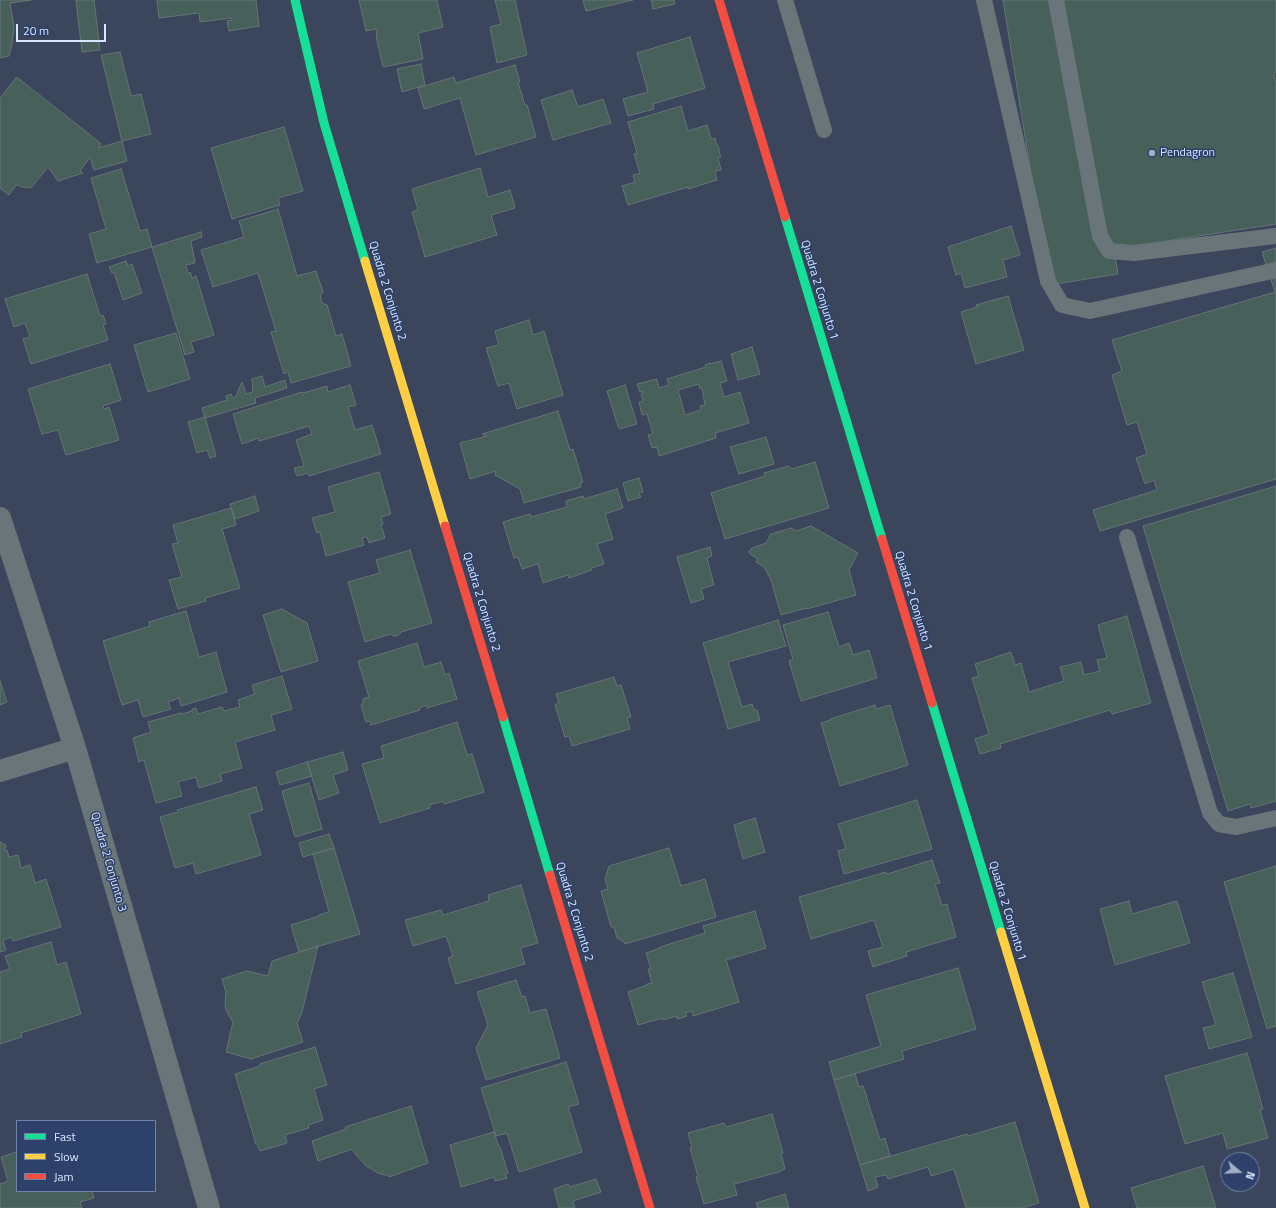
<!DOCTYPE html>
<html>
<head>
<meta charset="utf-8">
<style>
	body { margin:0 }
	#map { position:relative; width:1276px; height:1208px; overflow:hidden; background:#3b465c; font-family:"Titillium Web",sans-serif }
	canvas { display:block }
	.legend { position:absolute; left:16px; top:1120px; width:140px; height:72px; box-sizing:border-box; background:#2d416a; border:1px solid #7283a6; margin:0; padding:5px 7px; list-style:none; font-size:12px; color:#d9e6ff }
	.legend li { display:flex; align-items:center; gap:8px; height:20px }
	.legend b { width:20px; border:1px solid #7283a6 }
	.north { position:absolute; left:1220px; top:1152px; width:40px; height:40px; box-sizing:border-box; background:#2d416a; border:1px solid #7283a6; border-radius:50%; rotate:109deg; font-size:11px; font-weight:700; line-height:16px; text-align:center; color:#d9e6ff }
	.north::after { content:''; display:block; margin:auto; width:14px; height:18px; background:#a2aec6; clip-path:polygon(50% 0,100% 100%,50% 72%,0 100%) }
	.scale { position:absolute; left:16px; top:24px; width:90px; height:18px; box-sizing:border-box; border:2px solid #d9e6ff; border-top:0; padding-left:5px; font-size:12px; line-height:14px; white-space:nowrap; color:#d9e6ff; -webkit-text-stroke:3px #2d416a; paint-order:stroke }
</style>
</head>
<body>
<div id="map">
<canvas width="1276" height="1208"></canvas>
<ul class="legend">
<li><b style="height:5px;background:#16e098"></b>Fast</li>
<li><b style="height:5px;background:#ffcf43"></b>Slow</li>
<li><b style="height:5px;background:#f24e42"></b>Jam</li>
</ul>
<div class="north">N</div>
<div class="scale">20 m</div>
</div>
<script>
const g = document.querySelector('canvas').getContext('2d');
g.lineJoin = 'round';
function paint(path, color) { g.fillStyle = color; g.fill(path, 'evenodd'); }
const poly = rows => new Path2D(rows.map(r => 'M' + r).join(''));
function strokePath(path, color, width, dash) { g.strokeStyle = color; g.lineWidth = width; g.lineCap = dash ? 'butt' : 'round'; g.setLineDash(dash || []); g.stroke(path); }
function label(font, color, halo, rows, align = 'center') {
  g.font = font + ' "Titillium Web",sans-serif'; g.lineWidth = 3; g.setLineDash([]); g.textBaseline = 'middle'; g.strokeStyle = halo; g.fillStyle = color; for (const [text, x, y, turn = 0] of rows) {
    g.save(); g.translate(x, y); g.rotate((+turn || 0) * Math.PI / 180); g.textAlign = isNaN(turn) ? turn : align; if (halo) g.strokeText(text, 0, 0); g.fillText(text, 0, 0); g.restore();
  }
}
const building = poly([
	[0,0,31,0,10,3,14,27,12,44,9,56,0,58,0,0],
	[76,0,94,0,100,50,82,52,76,0],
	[157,0,256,0,259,26,229,31,227,21,232,20,232,18,200,22,199,13,159,18,157,0],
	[359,0,437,0,443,27,418,33,423,59,383,67,376,36,377,36,376,29,366,31,359,0],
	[495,0,515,0,527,55,497,63,490,27,501,24,495,0],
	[583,0,633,0,586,11,583,0],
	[651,0,674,0,675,4,653,9,651,0],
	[1003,0,1276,0,1276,72,1274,74,1276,83,1276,224,1114,249,1118,274,1049,285,1003,0],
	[690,37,705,88,653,104,654,109,628,116,623,99,648,92,637,53,690,37],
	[120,52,131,96,141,94,151,134,122,141,101,55,120,52],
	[421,64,425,85,402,92,397,69,421,64],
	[515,65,520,82,518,83,525,105,527,105,536,137,476,155,460,98,424,109,418,88,454,77,456,83,515,65],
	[16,78,18,78,99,142,101,144,98,148,122,141,127,161,94,170,90,157,80,171,83,173,58,181,48,167,31,188,23,187,16,185,9,195,0,188,0,98,16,78],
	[572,90,578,107,603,99,611,123,553,140,541,100,572,90],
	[681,106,688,131,707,125,711,139,715,138,716,143,719,148,719,152,721,157,718,158,721,170,715,171,717,180,688,189,688,187,628,205,622,186,635,182,633,175,640,173,634,154,637,153,628,122,681,106],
	[284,127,303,191,278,198,280,205,232,219,211,148,284,127],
	[480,168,488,197,510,190,515,208,491,215,497,235,425,257,412,212,418,210,412,189,480,168],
	[121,169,140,231,147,229,152,247,97,263,89,234,106,229,91,178,121,169],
	[278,209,297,276,316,271,323,292,320,295,322,303,327,305,336,336,342,334,351,366,291,383,288,372,284,374,271,332,276,331,258,273,213,287,201,250,244,237,239,221,278,209],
	[1011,226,1020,255,1003,260,1007,277,965,288,961,273,956,275,948,247,1011,226],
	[201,232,202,237,191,241,195,263,186,265,188,274,190,272,192,278,196,276,214,335,191,342,194,352,185,355,152,247,201,232],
	[1276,248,1276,479,1100,531,1093,510,1157,490,1154,480,1145,484,1136,458,1147,454,1137,422,1127,425,1112,375,1122,371,1112,340,1275,292,1262,252,1276,248],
	[126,261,128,266,132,264,142,293,123,300,114,272,112,273,109,267,126,261],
	[87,274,100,316,103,315,106,324,103,325,108,340,31,364,23,339,30,337,25,323,14,327,5,299,87,274],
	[1008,296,1024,350,976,364,961,312,977,307,976,305,1008,296],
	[529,320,533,335,544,331,563,395,517,409,509,383,498,386,486,348,499,345,495,331,529,320],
	[176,333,190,379,148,392,134,345,176,333],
	[752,347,760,374,738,380,731,354,752,347],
	[721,361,727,381,720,383,724,397,740,392,749,423,715,433,716,438,659,456,657,447,652,448,648,435,653,434,647,414,642,415,639,402,643,401,641,394,643,393,642,391,640,392,637,384,657,379,659,388,669,385,667,379,706,367,705,365,710,363,710,364,721,361],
	[699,384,700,389,702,388,705,405,700,406,701,410,685,415,678,390,699,384],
	[110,364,121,400,103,406,104,409,109,407,119,440,66,455,58,430,42,434,28,389,110,364],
	[262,376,265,387,285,380,287,388,255,398,256,403,205,418,202,408,227,400,226,396,231,394,233,398,235,398,242,382,246,394,253,392,252,379,262,376],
	[350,385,356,405,348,407,355,430,372,425,381,454,309,476,308,473,297,476,294,468,304,466,296,440,312,434,309,426,259,441,259,438,242,444,233,414,302,392,303,393,327,386,328,392,350,385],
	[625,385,637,424,619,429,607,391,625,385],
	[558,411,570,450,573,449,583,482,580,483,581,487,524,503,520,489,495,475,496,471,470,479,460,443,487,436,482,434,558,411],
	[205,417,216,456,210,458,207,450,197,453,188,422,205,417],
	[766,437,774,464,739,474,730,447,766,437],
	[815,462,829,508,725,539,711,493,765,476,764,473,789,466,791,469,815,462],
	[379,472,391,514,381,517,383,524,381,525,385,538,369,543,367,537,362,538,364,545,326,556,320,532,317,533,312,518,335,512,328,487,379,472],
	[639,478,643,492,639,493,641,497,628,501,623,483,639,478],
	[1276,486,1276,801,1251,808,1250,804,1228,811,1143,526,1276,486],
	[617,489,623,508,605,514,613,539,597,544,604,564,591,568,592,570,569,578,568,575,543,583,538,564,522,569,518,557,514,558,503,522,530,514,531,517,567,507,566,501,583,496,584,499,617,489],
	[255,496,259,511,235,519,230,504,255,496],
	[231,508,236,525,222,529,240,588,205,598,206,601,178,609,169,580,182,577,172,544,178,543,173,525,231,508],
	[811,526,858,553,849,570,856,595,807,609,806,608,781,615,771,580,764,567,756,562,758,559,750,554,749,552,752,548,766,543,771,534,791,528,796,531,811,526],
	[710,547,712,556,707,558,714,585,701,589,704,599,691,603,677,557,710,547],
	[410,550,432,623,401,632,400,634,397,636,393,636,391,634,365,642,348,582,380,573,376,560,410,550],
	[282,609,307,623,318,661,281,672,263,615,282,609],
	[186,611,199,657,216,652,227,692,181,706,179,698,168,702,171,709,143,717,138,700,122,705,103,641,150,626,149,622,186,611],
	[828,612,839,647,849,643,853,655,869,650,877,678,801,701,789,661,793,659,783,625,828,612],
	[1127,616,1151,703,1112,714,1110,710,1000,744,1001,748,980,754,975,739,989,734,972,678,979,676,975,664,1011,652,1015,665,1021,663,1029,692,1064,681,1060,667,1081,662,1084,675,1100,671,1097,660,1107,658,1098,625,1127,616],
	[778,620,786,646,728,662,742,707,752,704,754,710,757,710,760,720,728,729,703,643,778,620],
	[417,643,424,667,441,662,445,675,449,673,457,699,427,708,427,705,419,708,420,710,371,725,370,721,366,722,361,705,363,704,363,699,369,697,358,661,417,643],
	[282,676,292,709,271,715,275,730,235,742,242,768,220,774,222,781,199,788,196,777,178,782,182,796,156,803,144,760,139,762,133,738,151,732,148,722,181,713,182,714,192,711,192,709,196,708,198,714,222,707,224,711,240,707,238,700,255,694,252,685,282,676],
	[614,677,617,686,621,685,631,717,627,718,630,729,572,746,569,736,565,737,555,705,559,703,556,694,614,677],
	[0,681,7,702,0,705,0,681],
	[875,705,876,709,890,705,908,765,840,786,821,723,831,720,830,719,875,705],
	[457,722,467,755,472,754,473,757,484,792,444,804,443,801,429,805,430,808,380,823,362,764,384,758,381,746,457,722],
	[343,752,348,770,333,775,339,793,319,800,307,762,343,752],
	[307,762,312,776,280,785,276,772,307,762],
	[309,783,322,829,295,837,282,791,309,783],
	[256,787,263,810,249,814,261,855,196,874,193,863,175,868,160,817,178,812,177,810,256,787],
	[917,800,932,849,844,874,838,851,846,849,838,824,917,800],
	[755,818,765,852,743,859,734,825,755,818],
	[329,834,334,848,303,857,299,843,329,834],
	[0,842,6,845,4,851,7,850,9,857,18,855,21,868,30,865,35,883,46,879,61,927,13,941,12,937,3,940,6,950,0,952,0,842],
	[334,848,360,934,299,952,291,925,319,916,319,915,329,912,313,854,334,848],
	[669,848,681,886,705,879,716,917,625,944,624,942,617,938,614,927,611,927,601,891,608,889,605,879,609,866,669,848],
	[932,860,940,883,935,884,942,905,947,904,956,937,906,952,907,956,873,967,868,951,883,947,874,920,811,939,799,897,886,872,887,874,932,860],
	[1276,866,1276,1026,1267,1029,1224,882,1276,866],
	[521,885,538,943,520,948,525,964,456,984,448,958,453,956,446,936,413,946,405,920,441,910,443,915,489,901,488,895,521,885],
	[1129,901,1132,914,1177,901,1190,943,1115,965,1100,909,1129,901],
	[755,911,766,948,726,960,739,1002,693,1016,692,1011,685,1013,687,1016,677,1019,677,1016,663,1020,663,1018,638,1025,628,992,647,985,647,984,652,983,648,969,651,969,646,953,660,948,660,947,705,933,703,926,755,911],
	[51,942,57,965,66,962,81,1014,21,1033,22,1037,0,1044,0,972,10,969,5,956,51,942],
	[318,946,302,1012,297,1023,303,1042,251,1059,226,1052,233,1022,226,1010,225,1004,226,992,222,979,247,971,268,976,272,961,318,946],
	[958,968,976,1029,902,1051,904,1059,834,1080,829,1062,881,1046,866,995,958,968],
	[1233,973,1252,1037,1209,1049,1203,1028,1216,1025,1202,982,1233,973],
	[516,980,522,997,525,996,530,1013,546,1009,560,1058,486,1080,476,1048,488,1025,477,992,516,980],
	[315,1047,327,1085,314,1089,323,1120,308,1125,309,1128,285,1135,287,1143,260,1151,257,1144,256,1144,235,1074,260,1066,260,1064,315,1047],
	[1247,1053,1263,1109,1260,1110,1268,1138,1227,1149,1223,1133,1185,1144,1165,1076,1247,1053],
	[566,1062,579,1104,568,1107,582,1152,519,1172,507,1133,496,1136,481,1088,566,1062],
	[855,1074,859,1087,863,1086,880,1140,885,1138,890,1156,860,1165,834,1080,855,1074],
	[411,1106,428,1163,389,1177,388,1175,384,1175,378,1173,366,1166,356,1155,352,1149,318,1161,312,1141,346,1129,345,1127,411,1106],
	[772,1114,783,1153,781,1153,785,1169,779,1172,734,1184,737,1195,704,1204,696,1177,698,1176,690,1148,692,1147,688,1133,724,1123,726,1127,772,1114],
	[1015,1122,1039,1203,1022,1208,966,1208,954,1169,931,1176,928,1167,888,1179,886,1175,875,1177,878,1187,868,1191,860,1165,967,1134,968,1136,1015,1122],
	[494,1132,499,1147,500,1147,508,1173,505,1174,507,1178,495,1181,494,1177,461,1187,450,1145,494,1132],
	[17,1152,17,1191,92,1191,94,1198,80,1202,82,1208,0,1208,0,1184,8,1181,1,1157,17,1152],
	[1203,1166,1216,1208,1137,1208,1131,1188,1203,1166],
	[596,1179,601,1192,573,1201,575,1208,559,1208,554,1189,568,1184,570,1187,596,1179],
	[785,1194,789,1208,758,1208,756,1203,785,1194]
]);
const lane = poly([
	[785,0,824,130],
	[984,0,1048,281,1062,305,1090,311,1276,270],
	[1056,0,1100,236,1109,251,1134,253,1276,236],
	[1127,537,1210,813,1219,824,1236,827,1276,818]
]);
const street = poly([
	[0,518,75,748,209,1208],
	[0,771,75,748]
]);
const fast = poly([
	[295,0,324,123,365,261],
	[785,217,882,539],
	[932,703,1001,932],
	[503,717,550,875]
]);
const slow = poly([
	[365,261,445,526],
	[1001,932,1085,1208]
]);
const jam = poly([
	[719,0,785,217],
	[445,526,503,717],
	[882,539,932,703],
	[550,875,650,1208]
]);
const markers = [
	[1152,153,4,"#a2aec6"]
];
const poiNames = [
	["Pendagron",1160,153]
];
const streetNames = [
	["Quadra 2 Conjunto 1",819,290,73],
	["Quadra 2 Conjunto 2",387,291,73],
	["Quadra 2 Conjunto 1",913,601,73],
	["Quadra 2 Conjunto 2",481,602,73],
	["Quadra 2 Conjunto 3",108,862,74],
	["Quadra 2 Conjunto 1",1007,911,73],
	["Quadra 2 Conjunto 2",574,912,73]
];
paint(building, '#476059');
strokePath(building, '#677476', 1);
strokePath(lane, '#6a757a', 16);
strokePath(street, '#6a757a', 22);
strokePath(fast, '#16e098', 9);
strokePath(slow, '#ffcf43', 9);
strokePath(jam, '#f24e42', 9);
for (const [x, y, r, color] of markers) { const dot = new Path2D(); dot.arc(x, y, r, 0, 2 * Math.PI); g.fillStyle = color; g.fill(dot); strokePath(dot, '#2d416a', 1.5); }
label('12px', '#d9e6ff', '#2d416a', poiNames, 'left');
label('12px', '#d9e6ff', '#2d416a', streetNames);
</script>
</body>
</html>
